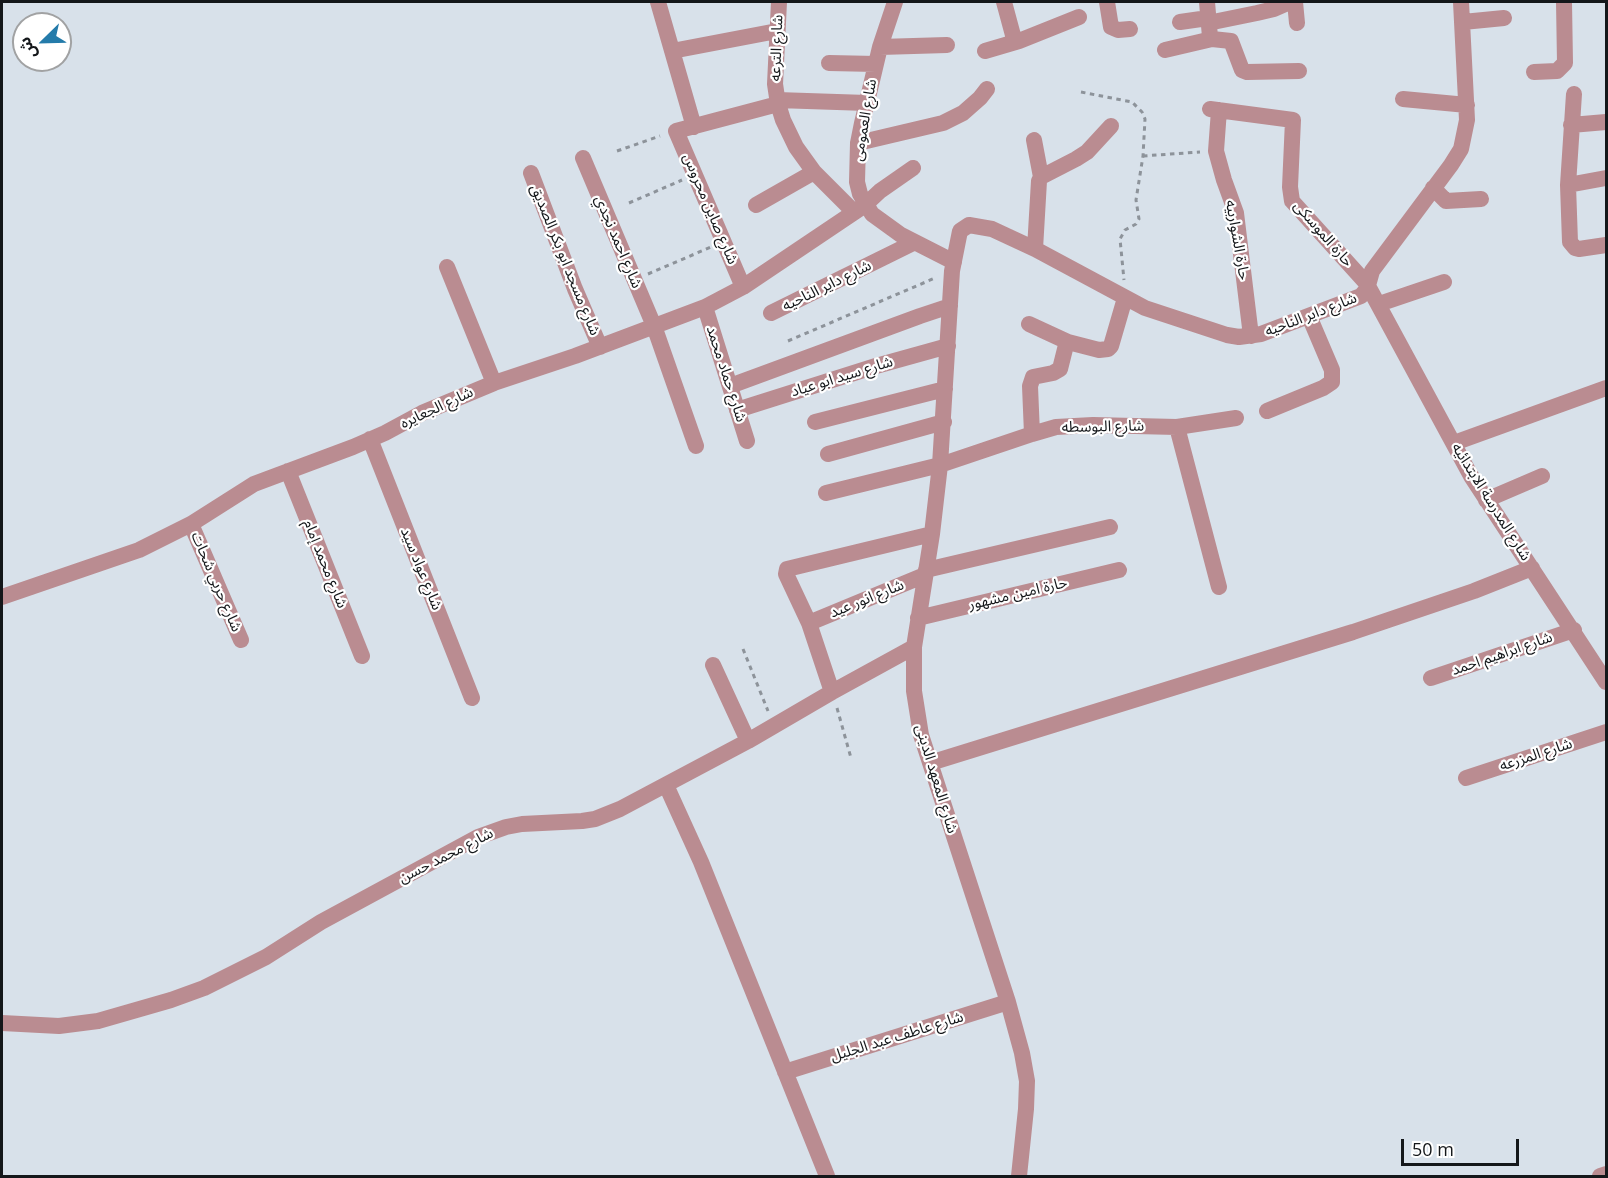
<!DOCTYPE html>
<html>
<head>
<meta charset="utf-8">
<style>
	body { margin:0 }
	#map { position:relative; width:1608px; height:1178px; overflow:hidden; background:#d8e1ea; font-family:"Open Sans","Noto Sans Arabic",sans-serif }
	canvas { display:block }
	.frame { position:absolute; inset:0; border:3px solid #14171a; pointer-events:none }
	.north { position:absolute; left:12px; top:12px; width:60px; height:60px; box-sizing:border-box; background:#fff; border:2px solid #a1a2a3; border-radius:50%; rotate:247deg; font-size:16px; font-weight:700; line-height:24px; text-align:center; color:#14171a }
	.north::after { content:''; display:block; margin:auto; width:21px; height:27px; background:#247baa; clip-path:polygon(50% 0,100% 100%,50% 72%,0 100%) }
	.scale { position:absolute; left:1401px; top:1139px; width:118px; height:27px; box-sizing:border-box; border:3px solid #14171a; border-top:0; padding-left:8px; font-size:18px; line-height:21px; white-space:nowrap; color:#14171a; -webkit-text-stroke:4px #fff; paint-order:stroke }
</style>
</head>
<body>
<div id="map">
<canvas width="1608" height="1178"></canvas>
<div class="frame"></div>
<div class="north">ش</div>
<div class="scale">50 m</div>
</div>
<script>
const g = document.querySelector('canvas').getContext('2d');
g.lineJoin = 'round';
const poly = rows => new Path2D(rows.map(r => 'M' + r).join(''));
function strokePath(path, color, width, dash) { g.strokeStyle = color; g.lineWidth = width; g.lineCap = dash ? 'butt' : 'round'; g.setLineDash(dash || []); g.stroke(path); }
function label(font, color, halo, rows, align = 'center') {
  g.font = font + ' "Open Sans","Noto Sans Arabic",sans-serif'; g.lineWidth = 4.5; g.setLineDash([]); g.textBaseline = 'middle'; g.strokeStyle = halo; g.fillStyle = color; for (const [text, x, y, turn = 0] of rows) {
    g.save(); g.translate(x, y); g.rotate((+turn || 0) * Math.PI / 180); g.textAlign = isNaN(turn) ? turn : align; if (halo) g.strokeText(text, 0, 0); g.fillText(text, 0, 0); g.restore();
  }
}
const path = poly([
	[1081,92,1132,102,1142,112,1145,119,1143,156,1136,200,1139,219,1136,224,1125,230,1120,239,1124,280],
	[617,151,660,136],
	[1143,156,1200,152],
	[629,203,682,180],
	[648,274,711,247],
	[788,341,935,278],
	[743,649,768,711],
	[837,708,851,758]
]);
const minor = poly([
	[658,2,694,127],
	[779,2,775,84,778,104,783,120,796,147,814,172,854,212],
	[895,2,880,47,862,123,858,143,857,182,860,194,872,214,901,235,954,262],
	[1004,2,1014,39,1019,41,1079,17],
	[1107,2,1111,27,1118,30,1130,29],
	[1207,2,1210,37,1212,39,1231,41,1242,70,1247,72,1299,71],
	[1295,2,1297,23],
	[1180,22,1208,18],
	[1463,22,1504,18],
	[1208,23,1257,13,1274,9,1290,2],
	[880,47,947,45],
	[1165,50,1212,39],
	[672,51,777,31],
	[985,51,1019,41],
	[829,63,876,64],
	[1534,72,1557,71,1565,63,1564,2],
	[1574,94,1568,185,1570,242,1575,248,1579,249,1606,245],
	[1403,99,1467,105],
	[777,100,867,103],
	[1210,109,1293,120,1290,187,1292,201,1367,284,1471,476,1606,682],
	[1219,110,1216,151,1224,180,1236,213,1251,336],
	[1571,125,1606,122],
	[1034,140,1041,177],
	[858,143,943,123,963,113,980,98,987,89],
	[583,158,654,326,696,446],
	[531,173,575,289,600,347],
	[1568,185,1606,178],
	[1433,188,1446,201,1481,199],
	[756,205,814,172],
	[1035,249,1039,181,1041,177,1076,159,1087,152,1111,126],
	[447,267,494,383],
	[743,287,676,131,778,104],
	[1379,304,1444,282],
	[705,307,747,441],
	[771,313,915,242],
	[1029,324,1068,342],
	[730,386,920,316,950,306],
	[737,410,876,366,948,346],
	[1267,411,1323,388,1332,382,1332,370,1309,316],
	[815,422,945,389],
	[1177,427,1219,587],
	[1032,434,1030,386,1033,377,1053,373,1060,369,1066,345,1068,342,1099,350,1108,349,1111,346,1125,298],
	[370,439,472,698],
	[1454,443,1606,388],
	[828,454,944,422],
	[288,471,362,656],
	[826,493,940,465,1032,434,1056,427,1093,425,1177,427,1236,418],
	[1486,500,1542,476],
	[191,524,241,640],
	[926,570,1110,527],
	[2,597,139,550,191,524,254,484,353,447,385,433,422,413,494,383,575,356,705,307,743,287,865,205,880,191,913,168],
	[918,618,1119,570],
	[809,623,925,575],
	[713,665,748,741],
	[1431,678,1574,630],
	[832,692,809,623,786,574,787,569,932,534],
	[930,763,1353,632,1474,591,1532,568],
	[1466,778,1606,732],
	[666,785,701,862,827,1176],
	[2,1023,59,1026,98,1021,171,1000,204,988,266,957,321,922,478,837,506,827,522,824,582,821,595,819,620,809,748,741,832,692,914,647],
	[785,1072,1008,1002],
	[1019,1176,1026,1109,1027,1081,1022,1053,1008,1002,921,735,914,691,914,647,932,534,940,465,952,271,960,231,969,225,992,229,1035,249,1145,308,1227,335,1239,337,1261,334,1361,296,1367,289,1372,271,1451,165,1461,149,1467,120,1461,2],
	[1600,1176,1606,1174]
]);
const streetNames = [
	["شارع الترعه",777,48,-88],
	["شارع العمومى",865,120,-80],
	["شارع صاين محروس",710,209,67],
	["حارة الموسكى",1323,234,49],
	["حارة الشواربيه",1237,240,80],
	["شارع احمد نجدي",618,242,67],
	["شارع مسجد ابو بكر الصديق",565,260,68],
	["شارع داير الناحيه",827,286,-26],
	["شارع داير الناحيه",1311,315,-21],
	["شارع حماد محمد",726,374,72],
	["شارع سيد ابو عياد",842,377,-17],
	["شارع الجعايره",437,408,-25],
	["شارع البوسطه",1103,427,-1],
	["شارع المدرسة الابتدائيه",1491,502,58],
	["شارع محمد إمام",325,564,68],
	["شارع عواد سيد",421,569,68],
	["شارع حربي شحات",216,582,67],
	["حارة امين مشهور",1018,594,-13],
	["شارع انور عيد",867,599,-22],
	["شارع ابراهيم احمد",1502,654,-19],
	["شارع المزرعه",1536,755,-18],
	["شارع المعهد الدينى",936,779,73],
	["شارع محمد حسن",446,856,-27],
	["شارع عاطف عبد الجليل",897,1037,-17]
];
strokePath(path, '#8d939a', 3, [4.5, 4.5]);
strokePath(minor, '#ba8c91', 16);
label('15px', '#14171a', '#fff', streetNames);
</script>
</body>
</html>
